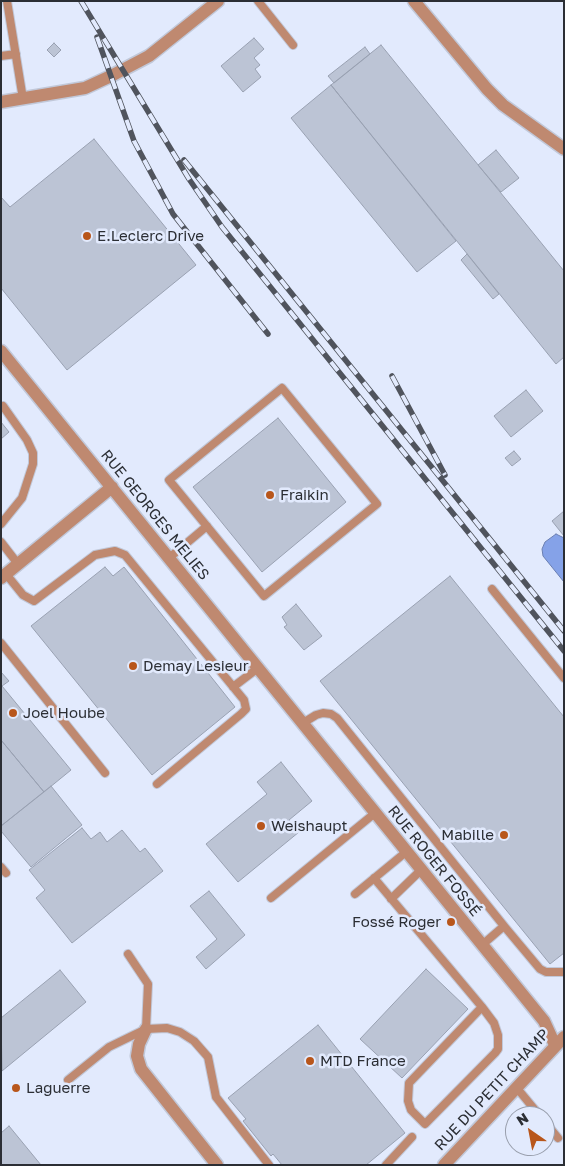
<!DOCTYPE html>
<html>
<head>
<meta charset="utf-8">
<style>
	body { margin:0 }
	#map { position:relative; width:565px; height:1166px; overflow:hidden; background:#e2eafd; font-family:"Golos Text",sans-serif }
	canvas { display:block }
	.frame { position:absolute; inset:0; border:2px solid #2b2e34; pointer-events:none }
	.north { position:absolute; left:505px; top:1106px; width:50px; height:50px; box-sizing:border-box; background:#e2eafd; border:1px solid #999fad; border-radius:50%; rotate:327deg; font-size:14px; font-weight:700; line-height:20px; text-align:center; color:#2b2e34 }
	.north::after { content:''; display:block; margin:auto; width:18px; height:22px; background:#b8561b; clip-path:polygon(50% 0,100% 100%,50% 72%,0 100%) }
</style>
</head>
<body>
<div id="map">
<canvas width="565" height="1166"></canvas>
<div class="frame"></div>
<div class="north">N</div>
</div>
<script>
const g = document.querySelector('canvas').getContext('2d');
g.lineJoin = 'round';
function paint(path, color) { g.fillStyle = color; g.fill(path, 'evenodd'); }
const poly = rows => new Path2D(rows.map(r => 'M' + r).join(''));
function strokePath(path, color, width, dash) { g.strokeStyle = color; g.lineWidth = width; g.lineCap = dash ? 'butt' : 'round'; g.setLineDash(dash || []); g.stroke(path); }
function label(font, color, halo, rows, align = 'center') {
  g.font = font + ' "Golos Text",sans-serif'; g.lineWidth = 5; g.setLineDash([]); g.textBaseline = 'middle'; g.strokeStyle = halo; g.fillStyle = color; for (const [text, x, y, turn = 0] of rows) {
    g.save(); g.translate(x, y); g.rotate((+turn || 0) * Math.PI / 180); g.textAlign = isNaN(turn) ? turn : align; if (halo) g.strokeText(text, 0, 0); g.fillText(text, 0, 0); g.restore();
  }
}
const water = poly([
	[556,534,564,538,564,582,543,556,542,549,545,542,556,534]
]);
const building = poly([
	[254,38,264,49,254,58,260,65,255,69,261,77,243,92,221,66,254,38],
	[54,43,61,50,54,57,47,50,54,43],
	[381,45,564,271,564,357,556,364,331,85,381,45],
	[365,47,370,54,334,83,328,76,365,47],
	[331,85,456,241,417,272,291,118,331,85],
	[94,139,196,265,67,370,1,288,1,197,10,207,94,139],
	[496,150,519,178,501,192,478,165,496,150],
	[467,254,499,294,493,299,461,260,467,254],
	[526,390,543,411,511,437,494,416,526,390],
	[278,418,346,502,262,572,193,487,278,418],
	[1,422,9,432,1,439,1,422],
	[514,451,521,459,512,466,505,458,514,451],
	[564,511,564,536,552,521,564,511],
	[105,567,113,576,124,567,235,707,152,775,31,626,105,567],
	[450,576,564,717,564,953,550,964,320,681,450,576],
	[296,604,322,636,304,650,284,627,287,625,282,617,296,604],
	[1,672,9,681,2,686,71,770,44,792,1,740,1,672],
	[1,740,44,792,1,826,1,740],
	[281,762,312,801,289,820,299,832,238,882,206,844,267,794,257,782,281,762],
	[51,786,82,825,31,867,1,831,1,826,51,786],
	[82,828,91,839,100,832,107,842,122,830,140,852,145,848,163,871,72,943,36,898,45,890,29,870,82,828],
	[209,891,245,935,206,969,196,957,217,939,190,906,209,891],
	[426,969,468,1009,402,1078,360,1039,426,969],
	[60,970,86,1002,2,1071,1,1018,60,970],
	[318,1025,405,1133,366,1165,282,1165,273,1154,271,1156,243,1121,246,1119,228,1098,318,1025],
	[9,1126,41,1165,1,1165,1,1133,9,1126]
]);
const lane = poly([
	[7,1,23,99],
	[258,1,293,45],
	[1,56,16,54],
	[282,388,377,504,264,596,169,480,282,388],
	[1,524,22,498,33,464,33,453,27,440,3,406],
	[1,542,18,564],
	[169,558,207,526],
	[6,574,23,595,34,601,95,555,115,551,125,555,244,700,246,709,241,714,157,784],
	[492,589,564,678],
	[1,643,105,773],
	[233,687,258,668],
	[303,723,316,715,323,713,331,714,337,718,504,926],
	[1,867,6,873],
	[374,878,482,1007,494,1023,498,1035,498,1049,495,1053,425,1124,411,1110,408,1101,409,1083,482,1007],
	[355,894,406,852],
	[271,898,375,813],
	[391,899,421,870],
	[482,945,504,926,540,969,546,972,564,972],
	[128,954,148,984,146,1029],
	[68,1080,109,1047,146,1029,167,1028,180,1032,194,1041,208,1057,216,1097,269,1165],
	[516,1087,540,1116],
	[545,1122,558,1138],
	[386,1165,412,1137]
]);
const street = poly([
	[414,1,487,89,503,105,564,149],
	[1,102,85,88,111,76,149,56,218,1],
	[1,351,544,1021,555,1045],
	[1,578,112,487],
	[146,1029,139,1044,137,1056,141,1069,217,1165],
	[444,1165,564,1037]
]);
const rail = poly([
	[81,1,189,179,222,227,564,651],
	[97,37,134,141,173,214,268,334],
	[184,160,564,631],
	[392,376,445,475]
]);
const markers = [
	[87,236,5,"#b8561b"],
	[270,495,5,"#b8561b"],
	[133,666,5,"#b8561b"],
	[13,713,5,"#b8561b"],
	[261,826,5,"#b8561b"],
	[504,835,5,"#b8561b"],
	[451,922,5,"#b8561b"],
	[310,1061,5,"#b8561b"],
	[16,1088,5,"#b8561b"]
];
const poiNames = [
	["E.Leclerc Drive",97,236],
	["Fraikin",280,495],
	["Demay Lesieur",143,666],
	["Joel Hoube",23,713],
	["Weishaupt",271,826],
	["Mabille",494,835,"right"],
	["Fossé Roger",441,922,"right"],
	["MTD France",320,1061],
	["Laguerre",26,1088]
];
const streetNames = [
	["RUE GEORGES MELIES",155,515,51],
	["RUE ROGER FOSSÉ",434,861,51],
	["RUE DU PETIT CHAMP",492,1090,-47]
];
paint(water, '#85a2e8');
strokePath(water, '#6a7fb2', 1);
paint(building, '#bcc4d5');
strokePath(building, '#99a1b2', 1);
strokePath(lane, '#c1c8d9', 10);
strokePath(street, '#c1c8d9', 15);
strokePath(lane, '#bf8970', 8);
strokePath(street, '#bf8970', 12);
strokePath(rail, '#50545d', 5.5);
strokePath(rail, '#e2eafd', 4, [11]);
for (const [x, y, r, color] of markers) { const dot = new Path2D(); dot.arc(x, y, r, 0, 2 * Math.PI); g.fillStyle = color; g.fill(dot); strokePath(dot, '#e2eafd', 2); }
label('15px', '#2b2e34', '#e2eafd', poiNames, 'left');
label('15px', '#2b2e34', '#e2eafd', streetNames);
</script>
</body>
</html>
